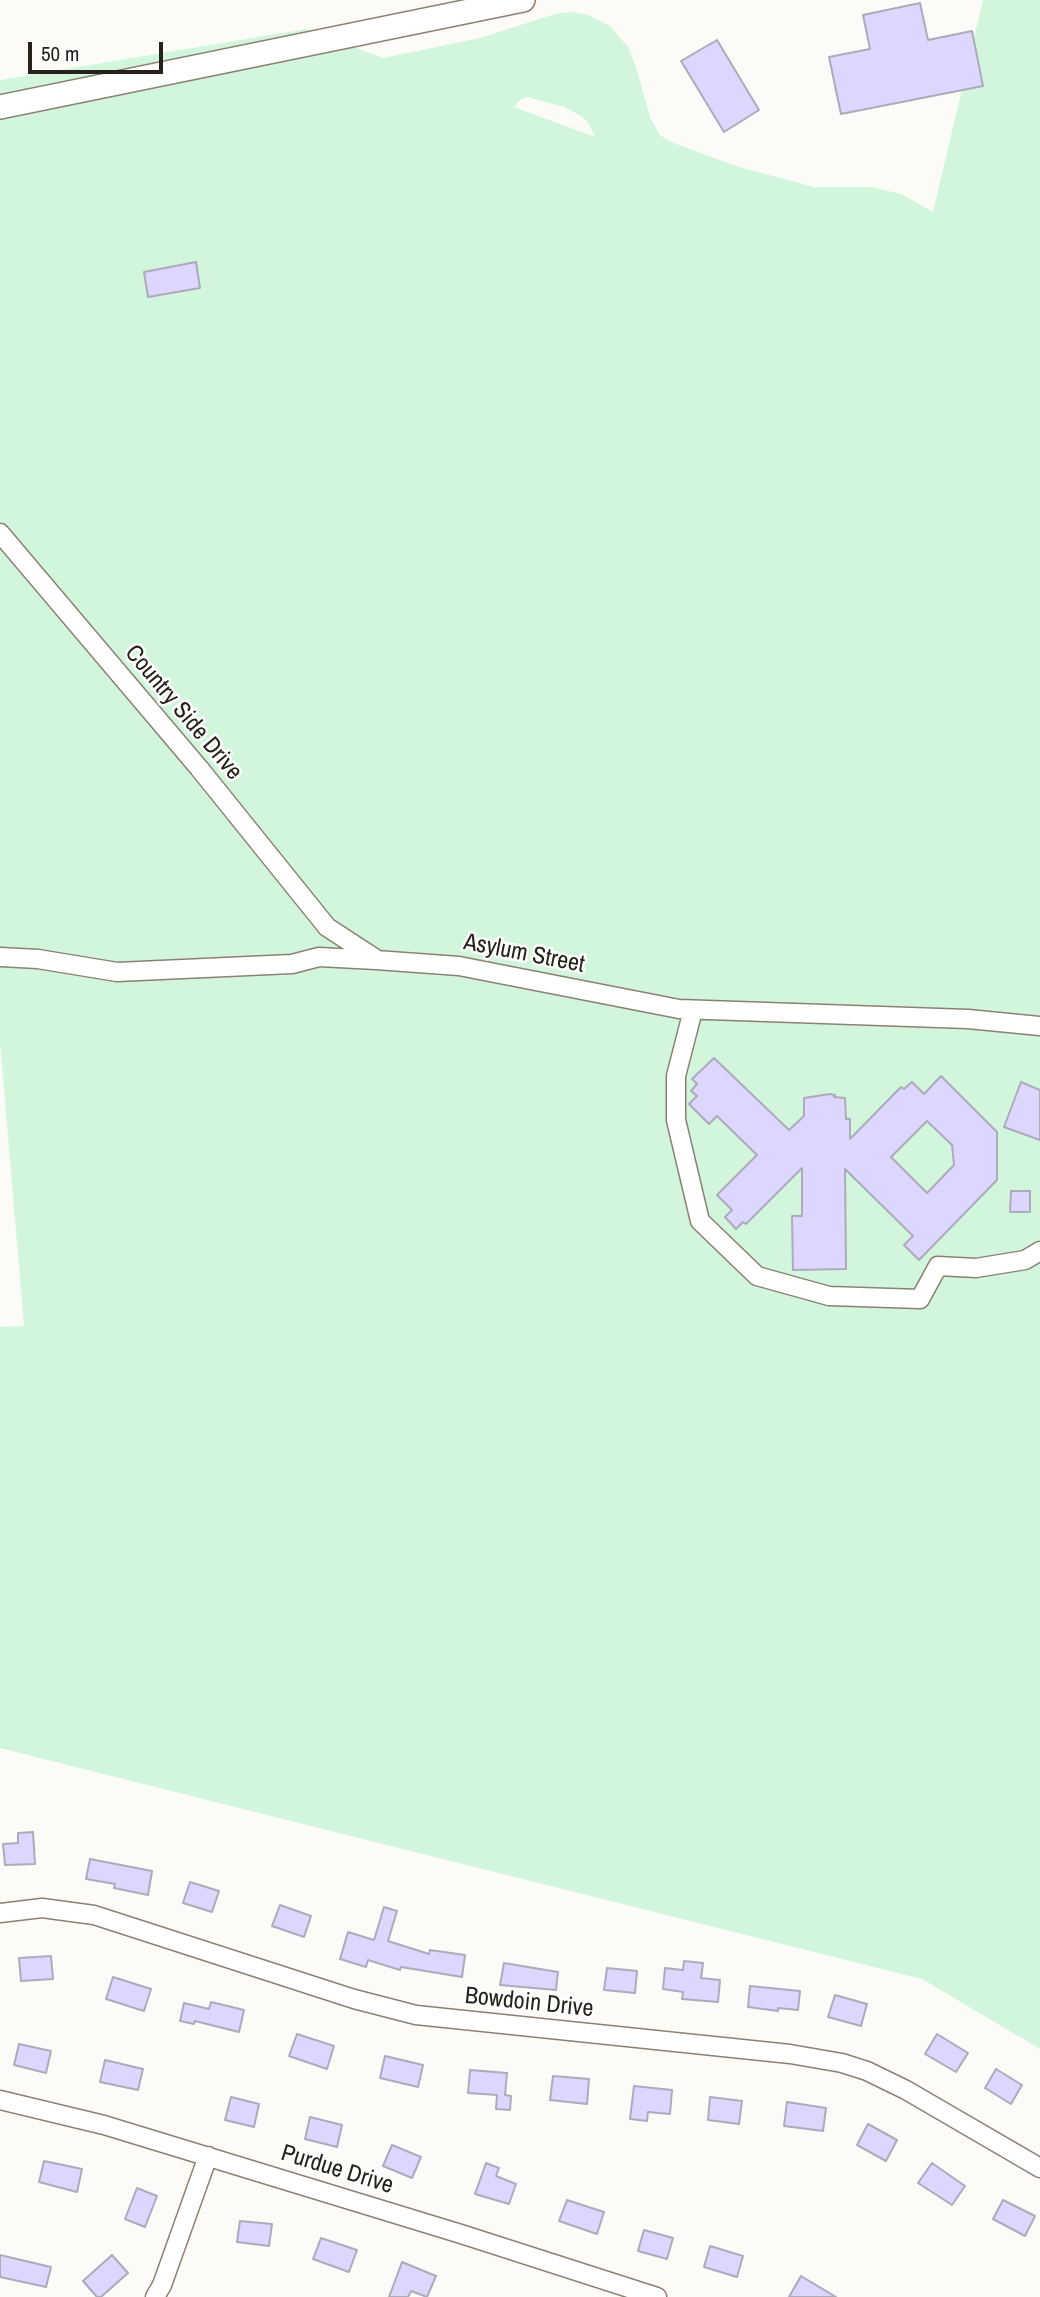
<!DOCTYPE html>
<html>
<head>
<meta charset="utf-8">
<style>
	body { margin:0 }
	#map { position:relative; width:1040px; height:2297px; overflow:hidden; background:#fdfbf8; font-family:"Archivo Narrow",sans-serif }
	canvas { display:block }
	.scale { position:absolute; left:28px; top:42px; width:135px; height:32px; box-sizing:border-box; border:4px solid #26211b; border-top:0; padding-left:9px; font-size:21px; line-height:24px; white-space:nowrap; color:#26211b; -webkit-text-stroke:5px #fff; paint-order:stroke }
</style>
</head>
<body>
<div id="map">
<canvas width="1040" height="2297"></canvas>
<div class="scale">50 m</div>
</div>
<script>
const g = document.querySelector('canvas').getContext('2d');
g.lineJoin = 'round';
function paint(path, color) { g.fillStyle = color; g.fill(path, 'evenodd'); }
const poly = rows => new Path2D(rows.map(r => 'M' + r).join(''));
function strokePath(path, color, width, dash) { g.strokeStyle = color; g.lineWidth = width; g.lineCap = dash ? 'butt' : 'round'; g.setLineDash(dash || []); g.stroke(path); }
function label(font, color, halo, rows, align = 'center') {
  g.font = font + ' "Archivo Narrow",sans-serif'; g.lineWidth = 5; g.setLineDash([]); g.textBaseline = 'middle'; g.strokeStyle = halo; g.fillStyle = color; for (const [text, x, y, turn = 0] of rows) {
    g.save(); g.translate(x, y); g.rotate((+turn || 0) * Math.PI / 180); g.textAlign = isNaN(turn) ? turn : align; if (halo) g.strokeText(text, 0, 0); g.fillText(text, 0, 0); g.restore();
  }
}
const green = poly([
	[983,0,1040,0,1040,2049,922,1979,0,1748,0,1327,24,1326,0,1042,0,80,306,29,383,58,480,38,555,14,571,12,588,15,610,26,628,47,636,67,650,117,660,135,671,142,739,167,814,187,872,187,901,194,933,212],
	[527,97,564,107,583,117,589,124,595,137,514,107,520,100]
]);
const building = poly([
	[920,3,928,40,972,31,983,86,841,114,829,57,870,49,863,15,920,3],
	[717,40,759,110,724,132,681,61,717,40],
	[196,262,200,288,148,297,144,272,196,262],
	[714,1058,789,1130,804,1116,804,1098,830,1094,835,1095,834,1097,845,1098,846,1119,850,1119,850,1139,901,1087,904,1089,912,1082,924,1094,941,1076,997,1132,997,1180,919,1260,904,1245,913,1236,845,1169,846,1269,793,1270,792,1216,802,1216,802,1168,746,1224,743,1222,736,1229,725,1217,732,1210,717,1195,757,1155,717,1116,709,1124,689,1104,697,1096,691,1091,697,1084,692,1079,714,1058],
	[927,1121,952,1145,954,1165,927,1193,891,1157,927,1121],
	[1021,1082,1040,1090,1040,1140,1004,1127,1021,1082],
	[1011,1191,1030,1191,1030,1212,1010,1212,1011,1191],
	[33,1832,35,1864,5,1865,3,1844,18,1843,18,1833,33,1832],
	[90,1859,152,1871,148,1895,114,1888,115,1884,86,1879,90,1859],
	[190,1882,219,1891,212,1912,183,1903,190,1882],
	[280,1905,311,1916,304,1937,272,1926,280,1905],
	[384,1907,397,1911,388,1941,429,1954,430,1950,465,1955,462,1977,401,1967,400,1970,368,1960,366,1967,340,1959,348,1932,374,1940,384,1907],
	[51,1956,53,1979,21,1981,19,1958,51,1956],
	[684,1961,703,1963,701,1978,720,1980,718,2002,682,1999,683,1992,663,1989,665,1968,683,1970,684,1961],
	[504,1963,558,1972,556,1990,500,1985,504,1963],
	[607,1968,637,1971,635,1993,604,1990,607,1968],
	[113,1977,151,1989,144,2011,106,1999,113,1977],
	[750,1986,800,1991,798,2010,778,2008,778,2011,748,2007,750,1986],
	[835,1995,867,2004,861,2026,828,2017,835,1995],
	[211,2002,244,2010,239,2032,195,2021,194,2024,180,2021,184,2003,209,2009,211,2002],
	[297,2034,334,2046,327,2069,289,2056,297,2034],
	[937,2034,968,2053,956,2072,925,2054,937,2034],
	[19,2044,51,2051,46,2073,14,2065,19,2044],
	[385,2056,423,2065,418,2087,380,2078,385,2056],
	[105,2060,143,2069,138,2090,100,2082,105,2060],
	[996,2069,1022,2085,1011,2104,985,2088,996,2069],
	[470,2070,507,2073,505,2095,511,2096,510,2110,496,2109,497,2095,468,2093,470,2070],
	[553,2076,589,2079,587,2104,550,2100,553,2076],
	[634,2086,672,2090,670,2114,648,2112,647,2121,630,2119,634,2086],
	[231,2097,259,2104,254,2127,225,2120,231,2097],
	[710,2097,742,2101,739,2124,708,2120,710,2097],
	[787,2102,826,2108,823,2131,784,2126,787,2102],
	[310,2117,342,2125,337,2147,305,2139,310,2117],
	[868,2124,897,2140,886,2161,857,2145,868,2124],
	[392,2145,421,2157,412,2178,383,2166,392,2145],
	[44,2161,82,2169,77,2192,39,2182,44,2161],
	[486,2163,499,2168,496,2176,516,2184,509,2204,475,2194,486,2163],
	[932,2163,965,2186,952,2205,918,2183,932,2163],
	[137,2188,157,2196,145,2227,125,2219,137,2188],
	[567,2200,604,2212,597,2234,559,2221,567,2200],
	[1003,2200,1035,2216,1025,2236,993,2219,1003,2200],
	[240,2221,272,2224,269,2246,237,2242,240,2221],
	[644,2230,673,2238,667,2259,638,2251,644,2230],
	[321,2238,357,2250,349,2272,313,2259,321,2238],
	[710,2246,743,2256,737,2277,704,2267,710,2246],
	[0,2255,51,2267,46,2287,0,2277,0,2255],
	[112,2255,128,2273,101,2297,97,2297,83,2281,112,2255],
	[402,2262,436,2276,427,2297,411,2291,408,2297,389,2297,402,2262],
	[801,2276,836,2297,789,2297,801,2276]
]);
const minor = poly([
	[0,533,199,768,327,927,376,959],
	[0,957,38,959,117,972,292,964,319,957,376,960,459,966,679,1009,968,1019,1040,1026],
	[693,1010,676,1076,676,1120,700,1221,757,1276,829,1296,920,1299,938,1266,976,1268,1025,1260,1040,1251],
	[0,1913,42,1908,94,1915,354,1999,416,2015,790,2054,842,2063,867,2071,906,2090,1040,2168],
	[0,2100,104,2125,461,2234,657,2297],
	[155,2297,162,2285,208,2156]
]);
const major = poly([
	[0,107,523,0]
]);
const streetNames = [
	["Country Side Drive",183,713,50],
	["Asylum Street",524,954,11],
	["Bowdoin Drive",529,2003,6],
	["Purdue Drive",337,2170,17]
];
paint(green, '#d2f6db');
paint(building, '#ddd6ff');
strokePath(building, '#adaabb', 2);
strokePath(minor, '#8c8072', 21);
strokePath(major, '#8c8072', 26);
strokePath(minor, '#fff', 18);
strokePath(major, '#fff', 23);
label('24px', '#26211b', '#fff', streetNames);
</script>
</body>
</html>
